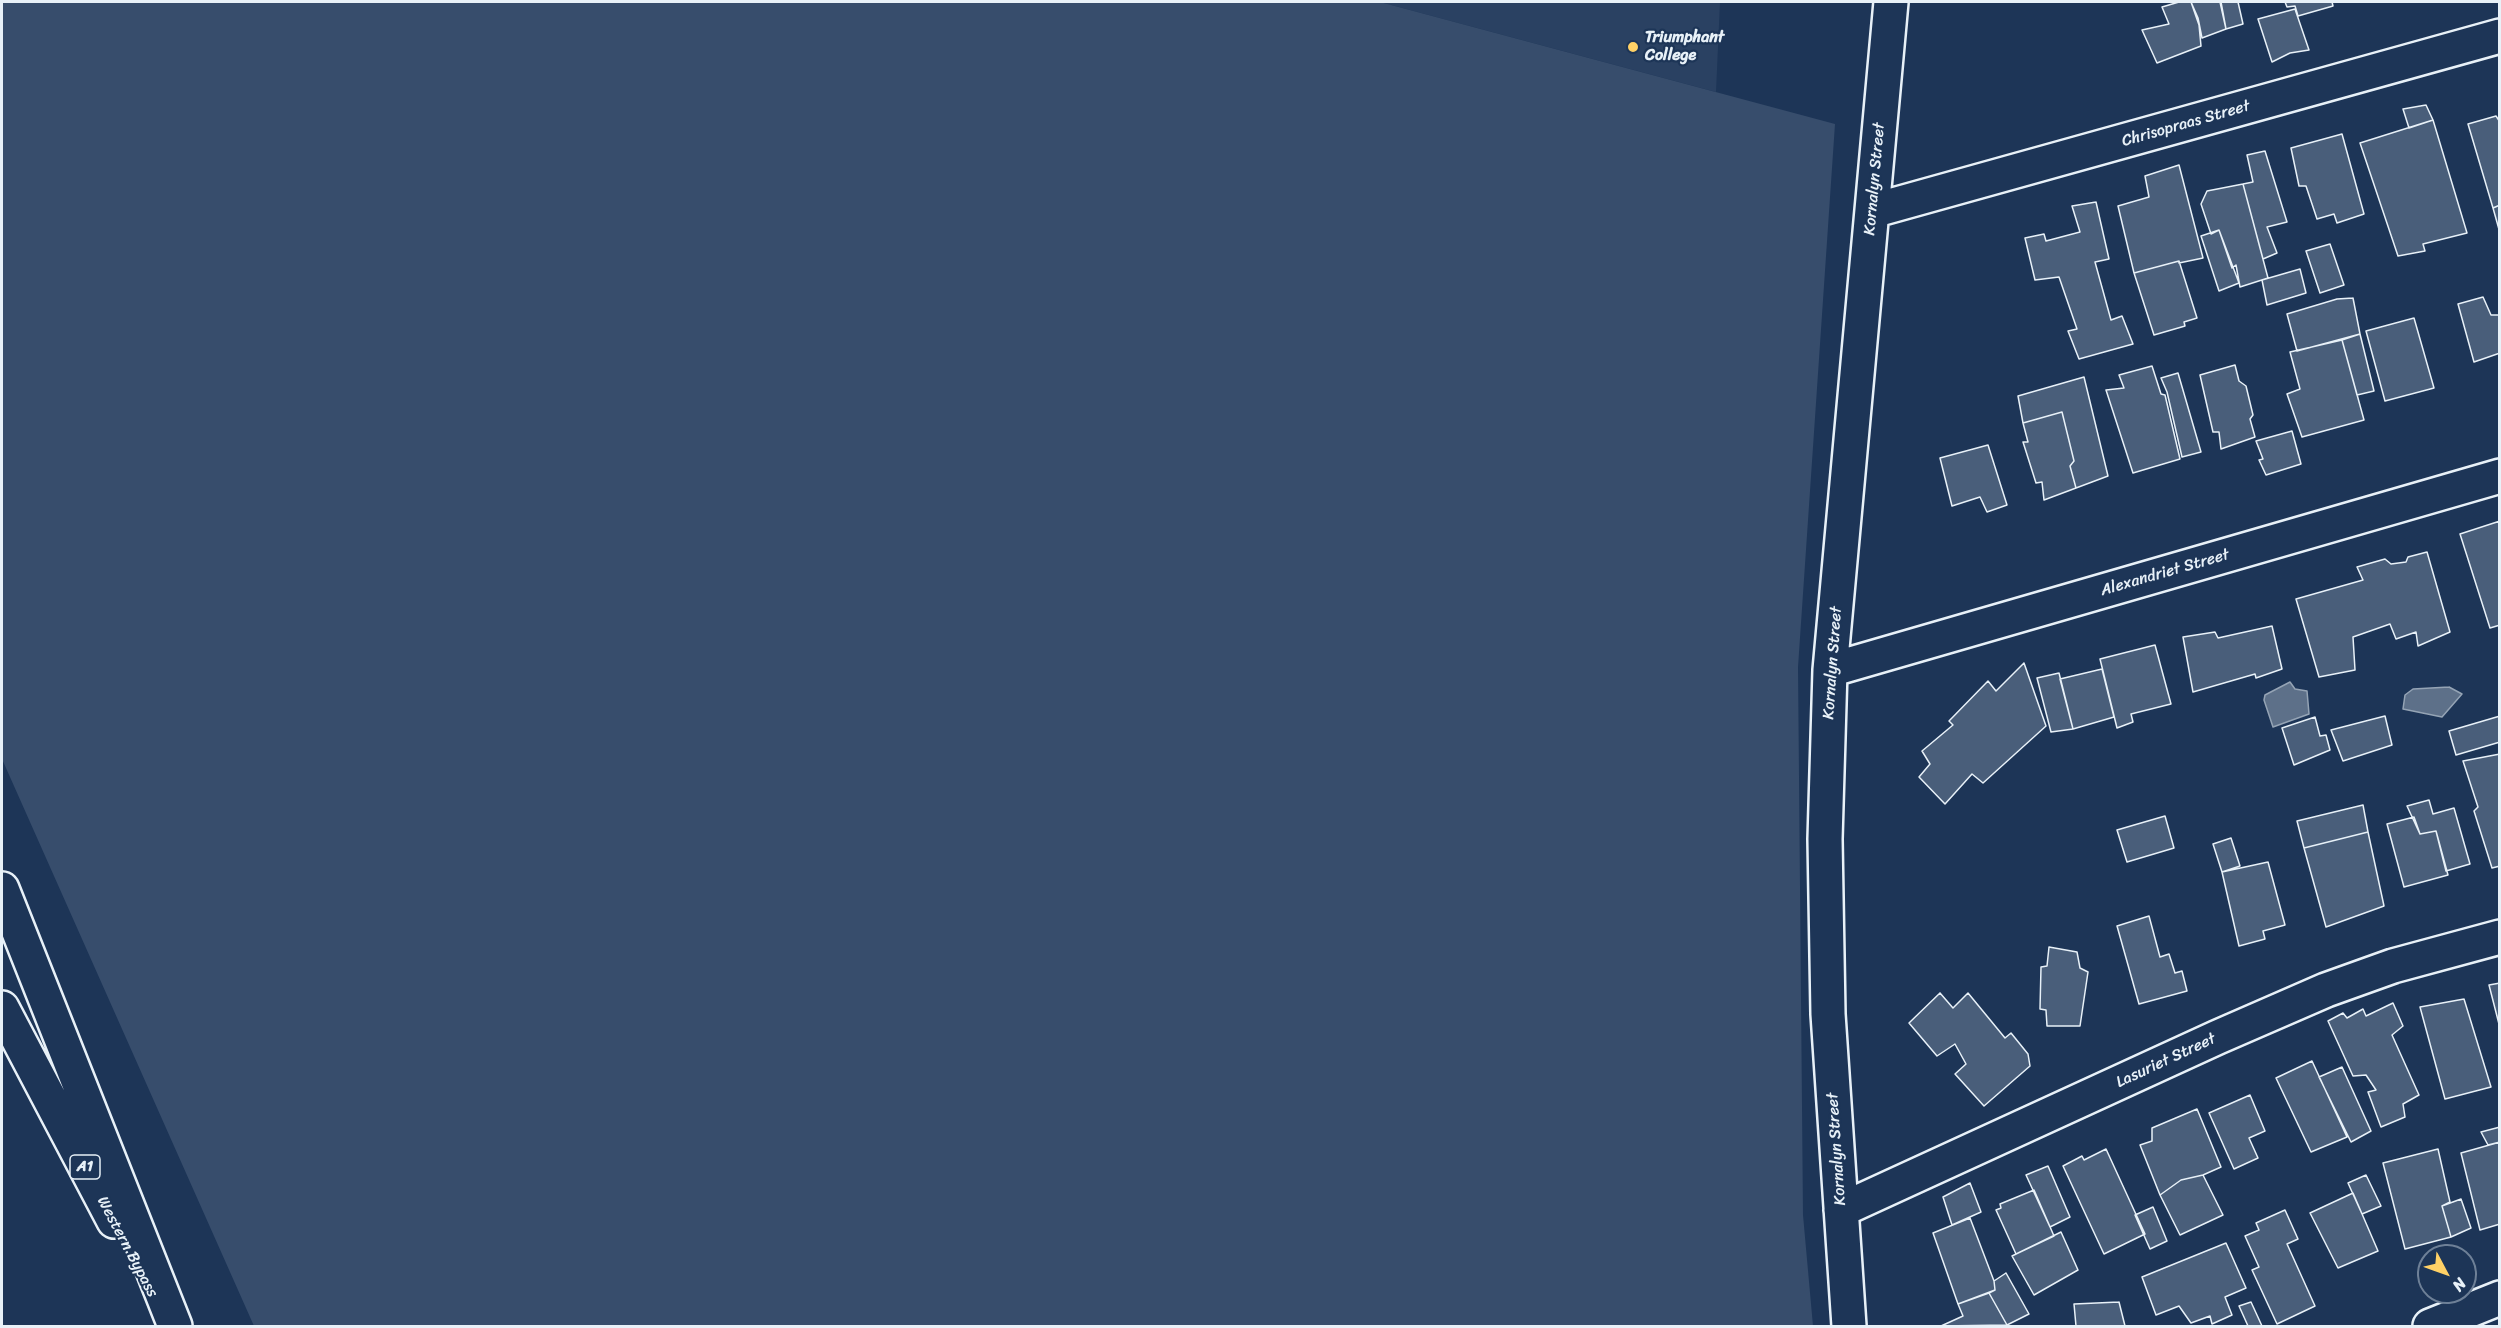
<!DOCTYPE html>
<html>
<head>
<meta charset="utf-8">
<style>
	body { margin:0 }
	#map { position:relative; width:2501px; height:1328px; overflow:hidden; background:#1d3557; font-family:Sriracha,sans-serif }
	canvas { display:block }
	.frame { position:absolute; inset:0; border:3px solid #e8f1f8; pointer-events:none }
	.north { position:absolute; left:2417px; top:1244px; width:60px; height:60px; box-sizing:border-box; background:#1d3557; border:2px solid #6e8097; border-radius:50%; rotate:131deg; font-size:16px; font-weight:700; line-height:24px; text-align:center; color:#e8f1f8 }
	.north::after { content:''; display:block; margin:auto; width:21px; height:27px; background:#ffd166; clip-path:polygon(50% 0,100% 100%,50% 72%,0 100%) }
</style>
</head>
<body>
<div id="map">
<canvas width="2501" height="1328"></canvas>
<div class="frame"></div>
<div class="north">N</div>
</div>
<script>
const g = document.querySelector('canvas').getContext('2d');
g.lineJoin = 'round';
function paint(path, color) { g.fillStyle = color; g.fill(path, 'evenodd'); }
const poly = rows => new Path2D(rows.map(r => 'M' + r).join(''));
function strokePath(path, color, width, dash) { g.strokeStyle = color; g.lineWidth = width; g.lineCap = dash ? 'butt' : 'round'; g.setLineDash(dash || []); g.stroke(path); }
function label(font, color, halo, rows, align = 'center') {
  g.font = font + ' Sriracha,sans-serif'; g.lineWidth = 4.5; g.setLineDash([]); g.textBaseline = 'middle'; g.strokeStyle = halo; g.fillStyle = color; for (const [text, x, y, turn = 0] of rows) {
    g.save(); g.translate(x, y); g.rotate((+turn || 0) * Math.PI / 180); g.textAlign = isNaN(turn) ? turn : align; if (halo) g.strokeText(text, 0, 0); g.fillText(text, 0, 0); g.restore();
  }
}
const built = poly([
	[1380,2,1720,2,1716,92]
]);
const green = poly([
	[2,2,1380,2,1835,124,1798,667,1803,1215,1813,1326,254,1326,2,759]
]);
const water = poly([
	[2290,682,2295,689,2307,691,2309,714,2273,727,2264,700,2265,695,2290,682],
	[2449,687,2462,694,2442,717,2403,709,2405,695,2413,689,2449,687]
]);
const building = poly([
	[2179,2,2191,2,2199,25,2201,46,2157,63,2142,30,2169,24,2162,7,2179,2],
	[2191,2,2220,2,2226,29,2202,38,2198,18,2191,2],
	[2221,2,2238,2,2243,24,2226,29,2221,2],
	[2285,2,2332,2,2333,6,2298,16,2295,6,2287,7,2285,2],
	[2295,9,2309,50,2290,53,2272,62,2258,19,2295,9],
	[2426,105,2433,120,2409,128,2403,109,2426,105],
	[2496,116,2500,122,2500,205,2493,208,2468,124,2496,116],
	[2433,120,2467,233,2423,244,2425,251,2398,256,2360,143,2433,120],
	[2342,134,2364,214,2337,223,2334,214,2317,219,2306,186,2299,186,2291,148,2342,134],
	[2265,151,2287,222,2267,227,2277,253,2263,259,2243,184,2253,182,2247,155,2265,151],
	[2179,165,2203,258,2179,263,2179,261,2134,273,2118,206,2149,197,2145,176,2179,165],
	[2243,184,2268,278,2240,287,2236,265,2232,268,2219,230,2211,234,2201,204,2207,191,2243,184],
	[2096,202,2109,259,2095,262,2111,320,2122,316,2133,344,2079,359,2068,331,2077,329,2059,277,2035,280,2025,238,2044,234,2046,241,2080,232,2072,206,2096,202],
	[2500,205,2500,233,2493,208,2500,205],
	[2219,230,2239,283,2219,291,2201,236,2219,230],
	[2330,244,2344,285,2320,293,2306,251,2330,244],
	[2179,261,2197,318,2184,322,2185,326,2154,335,2134,273,2179,261],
	[2300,269,2306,293,2267,305,2262,280,2300,269],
	[2483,297,2491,315,2500,315,2500,353,2474,362,2458,304,2483,297],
	[2353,298,2360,334,2297,351,2287,314,2337,299,2353,298],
	[2414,318,2434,388,2385,401,2366,331,2414,318],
	[2360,334,2374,391,2357,395,2342,340,2360,334],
	[2342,340,2364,420,2302,437,2287,394,2300,389,2290,352,2342,340],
	[2235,365,2239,381,2246,386,2253,415,2250,419,2255,437,2221,449,2219,432,2213,432,2200,375,2235,365],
	[2152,366,2161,394,2165,395,2180,459,2133,473,2106,390,2124,388,2119,375,2152,366],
	[2178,373,2201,452,2182,457,2167,392,2161,378,2178,373],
	[2084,377,2108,476,2076,488,2070,466,2074,461,2062,412,2023,423,2018,396,2084,377],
	[2062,412,2074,461,2070,466,2076,488,2044,500,2042,482,2036,483,2023,442,2028,442,2023,423,2062,412],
	[2292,431,2301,464,2266,475,2259,460,2263,459,2256,441,2292,431],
	[1988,445,2007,505,1987,512,1980,497,1952,506,1940,458,1988,445],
	[2500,521,2500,625,2490,628,2460,534,2500,521],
	[2427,552,2450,632,2418,646,2416,632,2396,639,2390,624,2353,637,2355,670,2319,677,2296,599,2363,580,2357,567,2385,559,2391,564,2406,562,2408,557,2427,552],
	[2272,626,2282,669,2256,678,2255,674,2193,692,2183,637,2215,632,2218,638,2272,626],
	[2155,645,2171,704,2131,714,2133,722,2117,728,2100,659,2155,645],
	[2024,663,2046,726,1983,783,1972,774,1945,804,1919,777,1930,764,1922,751,1953,725,1949,721,1988,681,1996,691,2024,663],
	[2102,669,2114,717,2073,729,2060,679,2102,669],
	[2059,673,2073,729,2051,732,2037,678,2059,673],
	[2385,716,2392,745,2343,761,2331,730,2385,716],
	[2500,716,2500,742,2456,755,2449,731,2500,716],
	[2315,717,2320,736,2326,735,2330,750,2294,765,2282,728,2315,717],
	[2500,754,2500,866,2492,868,2474,811,2478,807,2463,761,2500,754],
	[2429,800,2433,814,2454,808,2470,864,2446,871,2436,831,2420,834,2407,806,2429,800],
	[2363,805,2368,832,2304,848,2297,821,2363,805],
	[2165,816,2174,848,2127,862,2117,830,2165,816],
	[2414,817,2420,834,2436,831,2448,875,2404,887,2387,824,2414,817],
	[2368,832,2384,906,2326,927,2304,848,2368,832],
	[2231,838,2240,866,2222,872,2213,844,2231,838],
	[2268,862,2285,925,2263,931,2265,939,2239,946,2222,872,2268,862],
	[2149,916,2160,957,2169,954,2175,973,2182,971,2187,991,2139,1004,2117,926,2149,916],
	[2049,947,2077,952,2080,968,2088,972,2080,1026,2047,1026,2046,1010,2040,1009,2041,967,2047,966,2049,947],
	[2500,983,2500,1028,2489,985,2500,983],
	[1940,993,1953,1008,1968,993,2005,1038,2011,1033,2028,1054,2030,1066,1984,1106,1955,1074,1966,1064,1955,1044,1937,1056,1909,1023,1940,993],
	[2464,999,2491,1087,2445,1099,2420,1007,2464,999],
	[2393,1003,2403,1026,2392,1035,2419,1095,2403,1104,2405,1117,2381,1127,2368,1092,2376,1090,2366,1075,2353,1076,2328,1021,2343,1013,2347,1018,2363,1009,2366,1016,2393,1003],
	[2312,1061,2347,1137,2311,1152,2276,1078,2312,1061],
	[2342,1067,2371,1131,2351,1142,2319,1077,2342,1067],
	[2250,1095,2265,1131,2249,1138,2258,1158,2234,1169,2209,1113,2250,1095],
	[2197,1109,2221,1167,2203,1175,2181,1180,2160,1195,2140,1145,2152,1141,2152,1128,2197,1109],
	[2500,1127,2500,1142,2488,1145,2481,1132,2500,1127],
	[2500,1142,2500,1224,2480,1230,2461,1153,2500,1142],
	[2106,1149,2145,1234,2104,1254,2063,1166,2082,1156,2084,1160,2106,1149],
	[2438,1149,2450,1202,2442,1206,2451,1237,2405,1249,2383,1163,2438,1149],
	[2048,1166,2070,1217,2050,1227,2026,1175,2048,1166],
	[2203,1175,2223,1215,2180,1235,2160,1195,2181,1180,2203,1175],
	[2366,1175,2381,1206,2362,1214,2348,1183,2366,1175],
	[1970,1183,1981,1212,1952,1225,1943,1197,1970,1183],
	[2034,1190,2054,1236,2016,1254,1996,1210,2001,1208,2000,1204,2034,1190],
	[2353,1193,2378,1251,2338,1268,2310,1213,2353,1193],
	[2461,1199,2471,1228,2451,1237,2442,1206,2461,1199],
	[2153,1207,2167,1241,2150,1249,2135,1215,2153,1207],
	[2285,1210,2298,1239,2287,1244,2315,1306,2277,1324,2252,1270,2259,1267,2245,1236,2259,1230,2256,1223,2285,1210],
	[1970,1218,1994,1281,1995,1290,1958,1304,1933,1233,1970,1218],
	[2061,1232,2078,1270,2034,1295,2012,1256,2061,1232],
	[2226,1243,2246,1288,2225,1297,2232,1315,2212,1324,2210,1316,2191,1323,2179,1306,2156,1315,2142,1277,2226,1243],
	[2006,1273,2029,1314,2007,1325,1989,1293,1995,1290,1994,1281,2006,1273],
	[1989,1293,2007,1325,1941,1326,1963,1316,1958,1304,1989,1293],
	[2119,1302,2125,1326,2076,1326,2074,1304,2119,1302],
	[2251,1302,2262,1326,2248,1326,2239,1306,2251,1302]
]);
const street = poly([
	[1872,211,2500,36],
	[1830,670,2500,476],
	[1841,1210,2218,1037,2326,990,2393,966,2500,937],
	[1849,1326,1828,1014,1825,839,1830,670,1891,2],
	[2430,1326,2500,1298]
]);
const highway = poly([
	[2,889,175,1326],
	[2,1008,114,1221]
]);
const markers = [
	[1633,47,6,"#ffd166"]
];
const shields = [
	[85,1167,30]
];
const shieldNames = [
	["A1",85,1167]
];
const poiNames = [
	["Triumphant",1645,38],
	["College",1645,56]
];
const streetNames = [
	["Chrisopraas Street",2186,124,-16],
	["Kornalyn Street",1875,179,-85],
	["Alexandriet Street",2165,573,-16],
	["Kornalyn Street",1833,663,-86],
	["Lasuriet Street",2166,1061,-25],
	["Kornalyn Street",1837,1149,-94],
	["Western Bypass",127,1247,62]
];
paint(built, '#2a4162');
paint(green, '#374d6c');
paint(water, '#5d7089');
strokePath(water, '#95a4b5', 1.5);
paint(building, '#495e7a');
strokePath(building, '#e8f1f8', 1.5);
strokePath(street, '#e8f1f8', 38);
strokePath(highway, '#e8f1f8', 38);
strokePath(street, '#1d3557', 33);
strokePath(highway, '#1d3557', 33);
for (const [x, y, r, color] of markers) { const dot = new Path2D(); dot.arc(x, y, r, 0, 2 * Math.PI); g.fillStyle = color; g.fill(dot); strokePath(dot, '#1d3557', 2); }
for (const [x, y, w] of shields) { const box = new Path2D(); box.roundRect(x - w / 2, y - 12, w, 24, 4.5); g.fillStyle = '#1d3557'; g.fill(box); strokePath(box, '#e8f1f8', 1.5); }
label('bold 15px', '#e8f1f8', null, shieldNames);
label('bold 16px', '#e8f1f8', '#1d3557', poiNames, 'left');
label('16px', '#e8f1f8', '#1d3557', streetNames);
</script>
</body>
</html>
